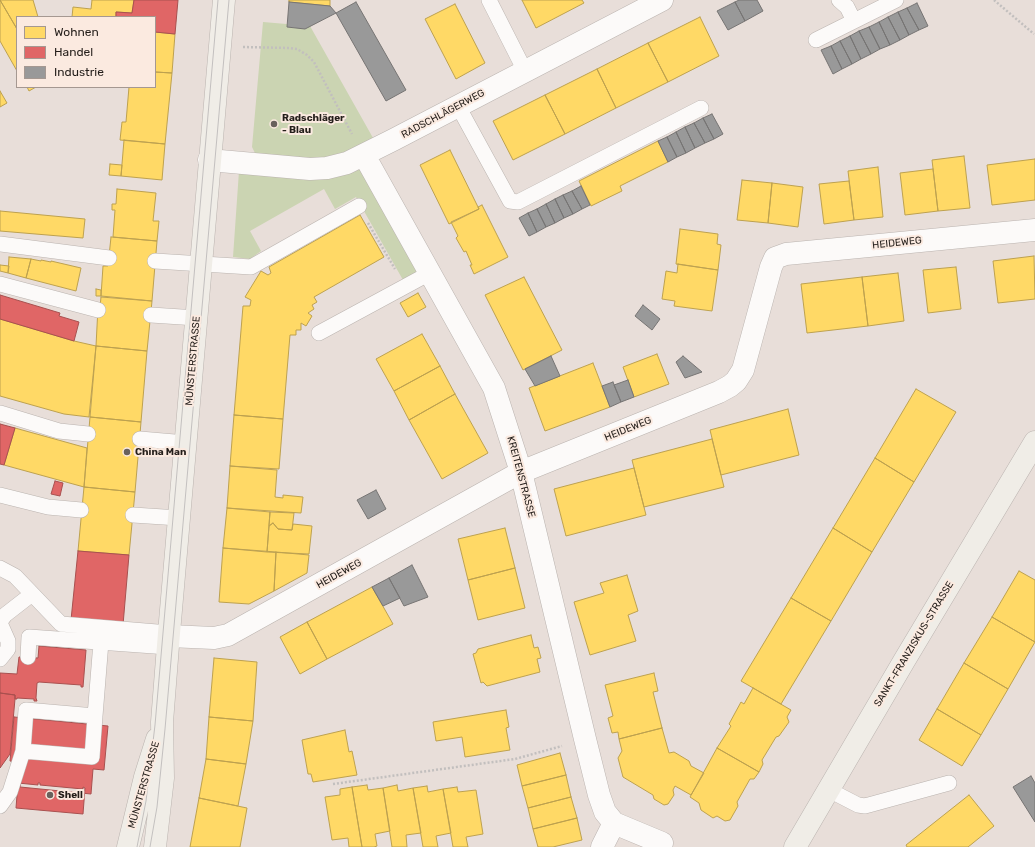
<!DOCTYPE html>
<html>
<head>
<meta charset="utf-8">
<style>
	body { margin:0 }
	#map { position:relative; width:1035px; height:847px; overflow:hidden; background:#e8ded9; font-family:Rubik,sans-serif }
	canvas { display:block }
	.legend { position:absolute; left:16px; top:16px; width:140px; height:72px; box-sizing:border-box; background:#fbeae0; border:1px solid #a59891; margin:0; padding:5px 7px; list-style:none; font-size:12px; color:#241e1a }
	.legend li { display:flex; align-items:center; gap:8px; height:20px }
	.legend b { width:20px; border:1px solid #a59891 }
</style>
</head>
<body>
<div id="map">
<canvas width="1035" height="847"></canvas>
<ul class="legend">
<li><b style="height:11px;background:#ffd966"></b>Wohnen</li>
<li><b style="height:11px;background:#e06666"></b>Handel</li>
<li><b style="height:11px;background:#999"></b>Industrie</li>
</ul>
</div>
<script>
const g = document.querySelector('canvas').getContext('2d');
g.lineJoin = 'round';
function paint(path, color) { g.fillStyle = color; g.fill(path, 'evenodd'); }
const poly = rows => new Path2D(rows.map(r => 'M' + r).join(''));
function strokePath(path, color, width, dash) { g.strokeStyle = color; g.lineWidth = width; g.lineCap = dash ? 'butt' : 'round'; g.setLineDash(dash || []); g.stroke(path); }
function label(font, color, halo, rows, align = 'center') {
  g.font = font + ' Rubik,sans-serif'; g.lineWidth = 4; g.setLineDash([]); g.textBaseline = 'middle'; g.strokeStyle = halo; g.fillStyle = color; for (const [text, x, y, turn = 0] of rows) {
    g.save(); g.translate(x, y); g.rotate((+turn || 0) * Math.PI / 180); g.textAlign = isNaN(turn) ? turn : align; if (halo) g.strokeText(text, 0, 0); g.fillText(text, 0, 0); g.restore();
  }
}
const green = poly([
	[263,22,310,26,377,145,323,162,259,157,255,153,252,147],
	[360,169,419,271,403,280,356,197,335,209,324,189,250,231,261,251,250,259,233,257,239,171]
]);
const homes = poly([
	[0,0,33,0,38,17,17,17,17,29,0,0],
	[0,0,17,29,17,71,0,41,0,0],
	[92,0,134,0,132,13,116,12,116,17,72,17,73,7,91,9,92,0],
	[289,0,330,0,330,6,289,2,289,0],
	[522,0,582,0,584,3,536,28,522,0],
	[455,4,485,63,456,79,425,19,455,4],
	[700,17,719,56,668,82,648,43,700,17],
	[155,32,175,34,172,73,155,72,155,32],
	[648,43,668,82,616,108,597,69,648,43],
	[597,69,616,108,565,134,545,95,597,69],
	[155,72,172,73,165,144,120,140,122,122,126,122,129,87,155,87,155,72],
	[27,87,36,87,29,91,27,87],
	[0,91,7,103,0,107,0,91],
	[545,95,565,134,513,160,493,121,545,95],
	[124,140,165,144,162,180,121,176,124,140],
	[658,141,668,162,620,186,622,191,591,206,579,181,658,141],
	[450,150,479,209,449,224,420,165,450,150],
	[964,156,970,208,938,211,932,160,964,156],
	[1035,159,1035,200,992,205,987,165,1035,159],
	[110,164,122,165,121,176,109,175,110,164],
	[878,167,883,217,854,220,848,171,878,167],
	[933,169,938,211,905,215,900,173,933,169],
	[742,180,772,183,768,223,737,220,742,180],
	[849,181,854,220,824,224,819,184,849,181],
	[772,183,803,187,798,227,768,223,772,183],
	[117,189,156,193,153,221,159,221,157,241,113,237,115,210,112,210,112,204,116,204,117,189],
	[482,205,508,257,474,274,470,265,472,265,466,251,464,252,456,238,458,236,451,222,479,209,478,207,482,205],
	[0,211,85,219,83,238,0,231,0,211],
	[360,215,384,257,314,297,317,302,312,305,314,309,308,313,312,316,306,326,301,323,301,330,296,330,296,335,290,335,283,419,234,415,243,306,250,306,251,300,245,297,261,271,268,275,271,273,269,267,360,215],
	[680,229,718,234,717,244,721,245,718,270,676,264,680,229],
	[111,237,157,241,152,301,101,296,103,266,108,266,111,237],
	[1034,256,1035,299,998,303,993,261,1034,256],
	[9,257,31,259,26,278,8,273,9,257],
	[31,259,41,261,41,260,51,262,51,261,81,268,76,291,26,278,31,259],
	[678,264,718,270,712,311,674,306,675,301,662,299,666,271,677,273,678,264],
	[0,265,9,266,8,273,0,271,0,265],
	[956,267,961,309,928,313,923,270,956,267],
	[898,273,904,321,868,326,862,277,898,273],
	[524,277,562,350,523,370,485,295,524,277],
	[862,277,868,326,807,333,801,284,862,277],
	[96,289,101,290,101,296,96,296,96,289],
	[418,293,426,307,408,317,400,303,418,293],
	[101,297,152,301,147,351,96,346,98,307,100,307,101,297],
	[0,319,74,341,96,346,89,417,64,414,0,396,0,319],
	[422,334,440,366,394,391,376,359,422,334],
	[96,346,147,351,141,422,90,417,96,346],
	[657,354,669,384,634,397,623,367,657,354],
	[593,363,610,407,545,431,529,388,593,363],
	[440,366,455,394,409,420,394,391,440,366],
	[916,389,956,412,914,482,875,458,916,389],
	[455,394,488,453,442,479,409,420,455,394],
	[788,409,799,455,721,475,710,430,788,409],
	[234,415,283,419,279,469,230,466,234,415],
	[90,417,141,422,135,492,84,487,90,417],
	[15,428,87,448,84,487,4,465,15,428],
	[712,439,724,487,644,507,632,460,712,439],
	[875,458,914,482,872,552,833,528,875,458],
	[230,466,277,470,275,497,283,498,283,495,303,497,301,513,227,508,230,466],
	[634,468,646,515,566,536,554,489,634,468],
	[84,487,135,492,129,555,78,551,84,487],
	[227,508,270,512,267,552,223,548,227,508],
	[270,512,294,513,292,530,278,529,273,523,269,526,270,512],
	[273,523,278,529,292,530,293,524,312,526,309,554,267,552,269,526,273,523],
	[505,528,515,568,468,580,458,539,505,528],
	[833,528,872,552,831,621,791,598,833,528],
	[223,548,276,552,274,591,249,604,219,602,223,548],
	[276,552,309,555,307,573,274,591,276,552],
	[515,568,525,608,478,620,468,580,515,568],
	[1019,571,1035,580,1035,642,992,617,1019,571],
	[627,575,638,611,628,615,636,641,590,655,574,602,604,593,600,583,627,575],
	[372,587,393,624,327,659,307,622,372,587],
	[791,598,831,621,781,704,741,681,791,598],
	[992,617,1035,642,1008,689,964,663,992,617],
	[307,622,327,659,300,674,280,637,307,622],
	[531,635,534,648,538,647,541,658,537,659,540,672,487,686,483,682,481,683,473,654,476,653,478,649,531,635],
	[214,658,257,662,253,721,209,717,214,658],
	[964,663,1008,689,981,735,937,709,964,663],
	[654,673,658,691,653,692,662,728,619,739,618,732,612,733,608,718,613,716,605,685,654,673],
	[753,688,791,710,787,717,789,722,779,736,776,737,762,760,763,764,759,772,717,748,731,726,729,724,741,702,744,704,753,688],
	[937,709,981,735,962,766,919,740,937,709],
	[506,710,509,727,506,728,510,750,465,757,462,737,436,741,433,722,506,710],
	[209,717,253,721,246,764,206,759,209,717],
	[662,728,669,753,674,752,689,761,691,766,704,773,691,795,675,786,673,790,674,795,668,804,664,805,654,799,653,795,623,777,618,758,622,751,619,739,662,728],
	[345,730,349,752,352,751,357,775,313,782,311,774,308,774,302,740,345,730],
	[717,748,759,772,754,779,750,779,737,802,738,806,730,820,725,821,717,816,713,818,701,810,699,803,690,797,717,748],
	[560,753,566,775,522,786,517,765,560,753],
	[206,759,246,764,238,806,199,798,206,759],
	[566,775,571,797,528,808,522,786,566,775],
	[367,785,368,790,383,788,390,831,375,834,377,846,374,847,362,847,352,787,367,785],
	[397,785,398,791,413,788,421,833,406,835,407,847,392,847,383,788,397,785],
	[427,786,428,792,443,789,451,833,436,836,438,847,423,847,413,788,427,786],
	[352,787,362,847,349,847,348,838,332,840,325,797,340,795,340,789,352,787],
	[457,787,458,792,476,790,483,834,466,837,468,847,453,847,443,789,457,787],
	[969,795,994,826,968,847,907,847,906,845,969,795],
	[571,797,577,818,533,829,528,808,571,797],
	[199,798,247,808,240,847,190,847,199,798],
	[577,818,582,840,553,847,538,847,533,829,577,818]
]);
const shops = poly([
	[134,0,178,0,175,34,155,32,155,17,116,17,116,12,132,13,134,0],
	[0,295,60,313,59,316,79,322,74,341,0,319,0,295],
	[0,424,15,428,4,465,0,464,0,424],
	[55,481,63,483,60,496,51,494,55,481],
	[78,551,129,555,123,625,71,620,78,551],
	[39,646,86,650,83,687,81,687,81,685,39,682,37,683,36,698,37,701,34,701,34,699,17,698,17,699,15,699,15,695,0,693,0,673,17,674,19,657,38,658,39,646],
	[0,693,15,695,15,699,10,754,0,768,0,693],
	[14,717,108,726,104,770,93,769,91,794,20,787,23,763,10,761,14,717],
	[18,783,38,785,38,783,40,783,40,785,83,789,83,787,85,788,83,814,16,808,18,783]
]);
const industry = poly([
	[739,0,757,0,763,11,745,21,735,2,739,0],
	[289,2,330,6,336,13,305,29,287,27,289,2],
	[356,2,406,90,386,101,336,13,356,2],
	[735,2,745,21,728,30,717,11,735,2],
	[917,3,928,26,919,30,907,8,917,3],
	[907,8,919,30,909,35,898,12,907,8],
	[898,12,909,35,900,40,888,17,898,12],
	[888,17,900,40,890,45,879,22,888,17],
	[879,22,890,45,880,49,869,27,879,22],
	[869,27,880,49,871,54,859,31,869,27],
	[859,31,871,54,861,59,850,36,859,31],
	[850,36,861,59,852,64,840,41,850,36],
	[840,41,852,64,842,69,831,46,840,41],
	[831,46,842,69,833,74,821,50,831,46],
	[712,114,723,134,714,139,703,118,712,114],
	[703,118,714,139,705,143,694,123,703,118],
	[694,123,705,143,695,148,685,127,694,123],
	[685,127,695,148,686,153,676,132,685,127],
	[676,132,686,153,677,157,667,137,676,132],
	[667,137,677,157,668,162,658,141,667,137],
	[581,186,590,205,582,209,572,191,581,186],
	[572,191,582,209,573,214,563,195,572,191],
	[563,195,573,214,564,218,555,199,563,195],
	[555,199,564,218,555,223,546,204,555,199],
	[546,204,555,223,546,227,537,209,546,204],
	[537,209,546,227,537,232,528,213,537,209],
	[528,213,537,232,529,236,519,218,528,213],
	[643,305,660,319,652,330,635,316,643,305],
	[551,356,560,376,535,386,525,369,551,356],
	[683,356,702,372,685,378,676,362,683,356],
	[628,380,634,397,621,402,614,385,628,380],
	[613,382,621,402,610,407,602,386,613,382],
	[376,490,386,509,368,519,357,500,376,490],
	[412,565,428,597,404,606,389,578,412,565],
	[389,578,400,598,383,606,372,587,389,578],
	[1031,776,1035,783,1035,822,1013,787,1031,776]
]);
const path = poly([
	[994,0,1034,34],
	[243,47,289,48,297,49,307,55,314,62,352,134],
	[368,223,395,269],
	[333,784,515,759,562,746]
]);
const lane = poly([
	[489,0,525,71],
	[839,0,847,7,854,21],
	[816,40,896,0],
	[458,106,510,201,518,202,701,108],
	[0,244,109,258],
	[155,261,251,267,359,206],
	[0,284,98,310],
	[151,315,197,318],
	[319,333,430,273],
	[0,413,59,431,88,434],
	[140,439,186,443],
	[0,495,48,507,81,510],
	[133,515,179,518],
	[0,568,15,576,61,624,169,633],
	[0,622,5,615,32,594],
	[0,623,8,641,8,649,0,659],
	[28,657,29,637,168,647],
	[23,751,92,757,95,716],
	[829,790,858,805,865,806,949,783],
	[0,806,10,792,23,751,26,710,95,716,101,642]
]);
const street = poly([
	[364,155,494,388,521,472,585,739,599,795,605,812,614,823,662,843],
	[209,160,310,169,327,168,347,163,393,140,662,0],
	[169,636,214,638,228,635,521,472,719,392,730,386,736,381,743,370,771,267,775,258,786,254,1035,230],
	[602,847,614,823]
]);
const secondary = poly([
	[128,847,145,777,157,739],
	[155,847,163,778,162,722,169,633,224,0],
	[795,847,904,661,1035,442]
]);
const tram = poly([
	[137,847,146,801,155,725,218,0],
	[150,847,157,807,165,729,229,0]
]);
const markers = [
	[274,124,4,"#69615d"],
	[127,452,4,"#69615d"],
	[50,795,4,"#69615d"]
];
const streetNames = [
	["RADSCHLÄGERWEG",443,114,-28],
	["HEIDEWEG",897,243,-6],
	["MÜNSTERSTRASSE",193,361,-85],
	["HEIDEWEG",628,429,-22],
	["KREITENSTRASSE",521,477,75],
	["HEIDEWEG",339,574,-29],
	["SANKT-FRANZISKUS-STRASSE",914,644,-59],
	["MÜNSTERSTRASSE",144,785,-74]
];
const poiNames = [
	["Radschläger",282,118],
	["- Blau",282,130],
	["China Man",135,452],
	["Shell",58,795]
];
paint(green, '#cbd4b2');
paint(homes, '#ffd966');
strokePath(homes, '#bda14f', 1);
paint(shops, '#e06666');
strokePath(shops, '#a8504f', 1);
paint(industry, '#999');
strokePath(industry, '#767473', 1);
strokePath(lane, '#bab3af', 16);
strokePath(street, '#bab3af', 23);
strokePath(secondary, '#bab3af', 23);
strokePath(path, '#c2bfbe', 2.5, [2, 2]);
strokePath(lane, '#fcfaf9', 15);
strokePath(street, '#fcfaf9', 22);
strokePath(secondary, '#f0ede7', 22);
strokePath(tram, '#c3c0bf', 1);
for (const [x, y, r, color] of markers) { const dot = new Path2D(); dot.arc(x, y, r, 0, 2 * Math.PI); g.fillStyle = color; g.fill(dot); strokePath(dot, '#fbeae0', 1.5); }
label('10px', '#241e1a', '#fbeae0', streetNames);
label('bold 10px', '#241e1a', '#fbeae0', poiNames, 'left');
</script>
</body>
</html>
